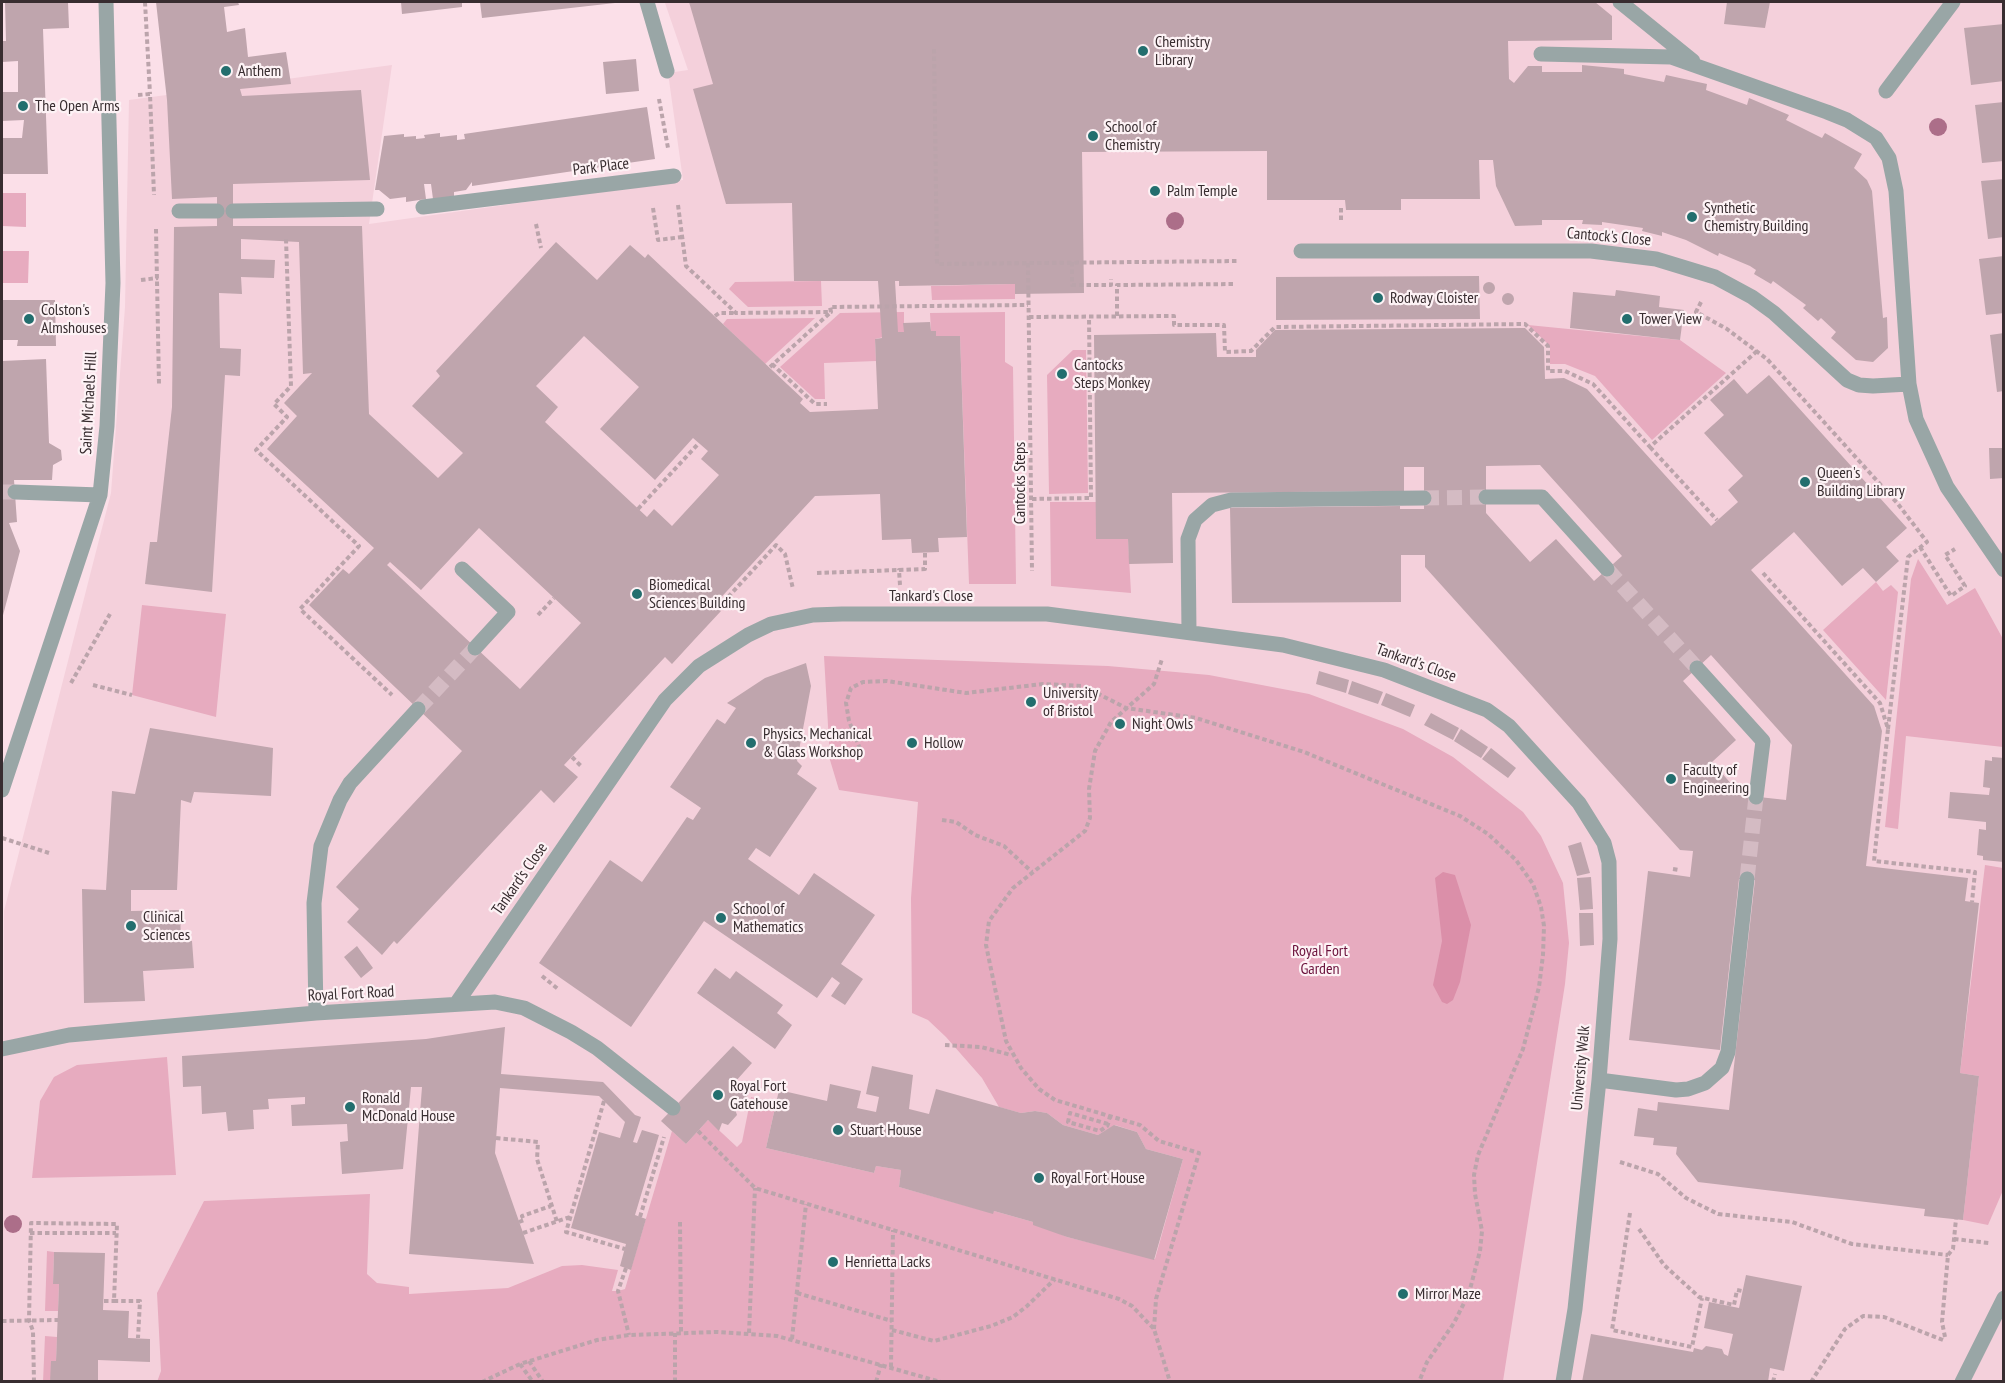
<!DOCTYPE html>
<html>
<head>
<meta charset="utf-8">
<style>
	body { margin:0 }
	#map { position:relative; width:2005px; height:1383px; overflow:hidden; background:#fbdfe8; font-family:"PT Sans Narrow",sans-serif }
	canvas { display:block }
	.frame { position:absolute; inset:0; border:3px solid #382d30; pointer-events:none }
</style>
</head>
<body>
<div id="map">
<canvas width="2005" height="1383"></canvas>
<div class="frame"></div>
</div>
<script>
const g = document.querySelector('canvas').getContext('2d');
g.lineJoin = 'round';
function paint(path, color) { g.fillStyle = color; g.fill(path, 'evenodd'); }
const poly = rows => new Path2D(rows.map(r => 'M' + r).join(''));
function strokePath(path, color, width, dash) { g.strokeStyle = color; g.lineWidth = width; g.lineCap = dash ? 'butt' : 'round'; g.setLineDash(dash || []); g.stroke(path); }
function label(font, color, halo, rows, align = 'center') {
  g.font = font + ' "PT Sans Narrow",sans-serif'; g.lineWidth = 4.5; g.setLineDash([]); g.textBaseline = 'middle'; g.strokeStyle = halo; g.fillStyle = color; for (const [text, x, y, turn = 0] of rows) {
    g.save(); g.translate(x, y); g.rotate((+turn || 0) * Math.PI / 180); g.textAlign = isNaN(turn) ? turn : align; if (halo) g.strokeText(text, 0, 0); g.fillText(text, 0, 0); g.restore();
  }
}
const built = poly([
	[668,2,2003,2,2003,1381,2,1382,4,911,111,493,125,307,129,100,392,65,369,224,683,180,668,73,688,70,665,3]
]);
const green = poly([
	[2,193,26,193,26,227,2,226],
	[2,251,29,251,28,283,2,283],
	[821,281,822,306,748,307,729,289,735,282],
	[1015,284,1015,299,932,300,931,286],
	[904,312,904,332,875,339,876,361,824,363,825,399,815,399,780,367,840,313],
	[1005,312,1005,362,1013,367,1016,584,969,584,960,336,936,336,936,331,931,331,930,313],
	[815,318,765,364,723,324,727,319],
	[1528,325,1680,340,1726,373,1652,440,1595,376,1565,364,1550,364,1550,346],
	[1073,350,1086,350,1088,493,1049,494,1047,375],
	[1050,502,1096,502,1096,539,1128,539,1131,593,1051,586],
	[1918,559,1947,605,1975,588,2003,639,2003,747,1906,736,1898,829,1885,827,1911,579],
	[1876,582,1883,591,1891,585,1898,592,1886,700,1823,630],
	[142,605,226,614,216,717,132,695],
	[824,656,1108,666,1209,675,1309,694,1403,729,1453,757,1523,812,1541,836,1563,883,1569,943,1565,984,1503,1381,157,1382,161,1371,157,1293,204,1201,370,1194,367,1274,377,1283,409,1287,409,1294,508,1288,562,1266,582,1265,618,1270,612,1291,618,1291,625,1289,672,1131,686,1144,708,1120,737,1147,742,1142,751,1097,776,1103,766,1148,874,1173,876,1166,901,1170,899,1187,992,1213,994,1211,1033,1222,1067,1237,1155,1259,1183,1159,1146,1149,1137,1132,1115,1125,1098,1135,1063,1125,1047,1113,1035,1111,1021,1113,999,1107,982,1078,946,1037,928,1020,912,1013,911,898,918,802,839,790,830,760],
	[1985,865,2003,868,2004,1188,1988,1225,1963,1220,1979,1076,1960,1073],
	[167,1057,176,1175,32,1178,40,1101,54,1077,77,1065],
	[47,1251,54,1252,53,1283,59,1284,58,1311,45,1311],
	[45,1336,57,1337,56,1361,50,1381,43,1382]
]);
const water = poly([
	[1443,872,1455,875,1471,925,1460,982,1453,1000,1447,1004,1442,1002,1433,985,1442,941,1435,878]
]);
const building = poly([
	[5,2,68,2,69,28,43,29,48,174,2,174,2,138,22,138,24,120,2,121,2,92,18,92,18,61,2,62,2,41,6,41],
	[156,2,238,2,239,5,224,7,227,32,245,28,248,57,286,52,291,84,240,89,242,96,361,90,370,180,233,184,233,226,362,226,369,414,438,478,463,453,412,406,440,376,436,371,556,242,597,280,630,245,645,258,648,254,803,399,800,403,810,412,878,409,875,339,882,338,878,281,794,281,792,203,726,204,693,89,713,84,689,2,1595,2,1612,16,1612,40,1508,41,1509,79,1514,83,1528,66,1542,66,1542,72,1582,72,1582,65,1624,69,1624,74,1664,82,1666,75,1707,84,1706,90,1747,105,1749,98,1789,115,1786,120,1822,138,1825,133,1862,154,1854,168,1867,180,1872,191,1883,318,1887,317,1888,348,1873,362,1856,360,1831,338,1836,332,1821,318,1818,321,1803,308,1806,305,1773,281,1771,284,1754,274,1756,270,1750,266,1719,253,1718,256,1686,240,1662,232,1662,236,1642,231,1643,228,1602,222,1602,225,1582,224,1583,220,1542,220,1542,225,1515,226,1496,186,1493,160,1479,160,1480,199,1401,199,1401,210,1346,210,1345,200,1267,200,1267,151,1082,152,1084,293,1015,294,1015,284,899,286,899,281,895,281,898,332,904,332,903,323,930,322,931,331,936,331,936,336,960,336,967,537,938,538,939,552,912,553,911,539,882,540,880,494,815,496,714,605,721,611,694,640,672,664,665,657,564,765,578,777,554,803,541,790,397,944,394,941,382,955,347,922,359,909,336,887,462,751,309,605,343,569,349,574,374,548,267,449,297,416,284,403,312,373,303,374,299,242,241,239,241,259,275,260,274,278,241,277,242,294,219,293,220,348,241,349,240,376,225,375,212,592,145,584,150,542,157,542,172,407,174,227,217,226,217,197,172,199,167,100],
	[584,336,639,387,600,429,655,480,693,438,708,451,701,459,719,475,672,526,654,509,647,517,545,422,558,407,536,386],
	[479,528,581,623,520,689,387,565,390,562,421,590],
	[401,2,462,2,462,7,402,14],
	[480,2,615,2,615,3,482,18],
	[1727,2,1770,2,1765,28,1724,24],
	[2004,24,2004,81,1971,85,1964,28],
	[636,59,639,91,606,94,603,62],
	[2004,102,2004,161,1982,163,1975,105],
	[647,107,655,159,472,186,472,182,466,190,454,192,454,197,433,199,431,184,424,184,426,199,406,202,406,197,390,199,379,190,375,190,384,136,404,134,404,137,416,136,416,139,425,138,424,135,440,133,440,137,457,135,457,140,465,139,464,134],
	[2004,179,2004,237,1988,239,1981,181],
	[2004,256,2004,313,1986,315,1979,259],
	[1479,276,1480,319,1276,320,1276,277],
	'1483 288a6 6 0 1 1 12 0a6 6 0 1 1-12 0Z',
	[1616,290,1660,296,1659,307,1684,310,1680,340,1570,328,1573,292,1615,296],
	'1502 299a6 6 0 1 1 12 0a6 6 0 1 1-12 0Z',
	[2,300,55,300,56,346,17,346,18,340,2,340],
	[1525,328,1544,347,1545,379,1564,378,1587,389,1711,526,1738,502,1728,490,1743,476,1704,433,1724,415,1710,400,1734,379,1747,394,1769,375,1907,528,1886,547,1899,561,1876,582,1863,568,1842,586,1794,532,1751,570,1874,706,1882,731,1866,866,1968,878,1965,901,1979,903,1960,1073,1979,1076,1963,1220,1924,1216,1925,1209,1698,1182,1676,1154,1677,1147,1653,1145,1654,1138,1634,1136,1638,1108,1657,1111,1658,1102,1729,1110,1755,880,1739,879,1720,1050,1629,1040,1648,871,1690,877,1693,851,1680,850,1425,567,1425,555,1401,555,1401,602,1232,603,1230,508,1400,506,1400,509,1424,509,1424,467,1404,467,1404,491,1172,493,1173,563,1129,564,1128,539,1096,539,1094,335,1216,333,1217,357,1256,357,1256,350,1275,330],
	[1540,465,1622,556,1594,581,1556,539,1530,562,1486,513,1486,466],
	[1711,655,1792,745,1786,800,1741,795,1712,762,1736,740,1683,681],
	[2004,333,2004,391,1997,392,1990,335],
	[46,359,49,443,61,450,62,460,53,465,52,480,14,480,17,522,9,523,20,551,2,619,2,361],
	[1989,448,2004,448,2004,478,1990,479],
	[806,663,811,686,797,761,802,766,797,774,817,788,770,857,756,848,748,859,799,895,814,873,875,915,841,964,863,979,845,1005,831,996,840,983,832,977,817,998,704,921,631,1027,539,963,610,860,642,882,687,817,693,820,701,808,670,787,717,719,725,724,736,708,727,703,765,678],
	[1319,671,1349,680,1346,693,1316,684],
	[1352,681,1383,692,1378,704,1348,694],
	[1386,693,1415,705,1410,717,1381,705],
	[1431,713,1459,728,1453,740,1424,725],
	[150,728,273,748,271,796,194,792,191,803,181,800,177,890,131,890,131,911,180,910,181,941,192,941,194,968,143,971,145,1001,84,1003,82,889,106,890,112,791,135,794],
	[1461,729,1488,747,1481,758,1454,741],
	[1491,748,1516,768,1508,778,1482,759],
	[1992,757,2004,758,2004,862,1983,860,1983,856,1977,855,1979,829,1986,830,1986,822,1948,818,1950,792,1989,795,1990,788,1983,787,1985,760,1992,761],
	[1581,842,1590,873,1577,876,1568,846],
	[1591,877,1593,909,1580,910,1577,878],
	[1579,913,1593,913,1594,945,1580,946],
	[357,946,373,968,361,978,344,957],
	[715,968,730,979,736,971,783,1005,777,1013,792,1025,775,1049,697,993],
	[505,1027,501,1074,603,1082,635,1115,641,1117,633,1142,637,1143,642,1130,659,1135,635,1215,646,1219,631,1270,620,1266,626,1244,571,1228,599,1132,620,1138,625,1122,599,1096,500,1088,495,1153,534,1264,409,1254,422,1087,411,1087,403,1169,342,1174,340,1142,348,1141,347,1124,292,1126,291,1105,305,1104,305,1097,268,1099,269,1109,253,1110,254,1129,228,1131,226,1112,202,1114,201,1086,183,1087,182,1056,426,1039],
	[733,1046,752,1063,735,1082,748,1095,735,1109,737,1115,728,1125,722,1123,719,1131,708,1120,686,1144,661,1121],
	[872,1066,913,1075,909,1109,929,1114,936,1089,1021,1113,1035,1111,1047,1113,1063,1125,1098,1135,1114,1125,1137,1132,1146,1149,1183,1159,1154,1260,1067,1237,1033,1225,1033,1222,994,1211,993,1214,899,1187,901,1170,876,1166,874,1173,766,1148,779,1090,827,1101,830,1084,861,1091,857,1108,876,1112,879,1097,866,1094],
	[54,1252,105,1253,103,1310,129,1311,128,1338,150,1339,150,1362,98,1360,98,1382,50,1382,51,1361,56,1361,58,1311,59,1284,53,1284],
	[1746,1275,1802,1286,1784,1371,1770,1368,1768,1382,1582,1382,1591,1334,1693,1352,1694,1348,1702,1350,1706,1346,1722,1349,1724,1354,1728,1356,1733,1334,1704,1328,1709,1302,1739,1308]
]);
const minorTunnel = poly([
	[2,492,15,492],
	[1424,498,1486,497],
	[1607,569,1697,668],
	[418,709,475,648],
	[1747,879,1756,797]
]);
const path = poly([
	[145,2,150,94],
	[934,49,937,264,1239,261],
	[138,95,150,94,154,195],
	[659,99,668,148],
	[678,205,686,266,736,313,831,312,830,307,1028,305],
	[653,208,658,240,682,237],
	[1341,208,1341,222],
	[536,224,541,248],
	[156,229,159,384],
	[286,239,291,386,274,404,287,417,256,450,359,546,300,609,392,695],
	[1072,262,1072,285,1111,285,1111,279],
	[1028,263,1032,571],
	[141,280,158,278],
	[1701,302,1696,312,1727,329,1767,359,1898,504,1927,542,1908,557,1888,729],
	[715,316,719,313,735,313],
	[1117,316,1117,285,1236,284],
	[1029,317,1174,316,1174,325,1224,325,1225,352,1251,351,1275,327,1525,324,1548,346,1548,371,1565,371,1593,384,1650,447,1757,351],
	[772,364,815,404,827,404],
	[770,367,831,312],
	[1650,447,1717,520],
	[1032,499,1091,498,1089,317],
	[638,509,699,443],
	[1920,547,1951,596,1965,586,1945,555,1955,549],
	[817,573,899,570],
	[1763,573,1880,703,1888,729,1874,861,1975,872,1972,902],
	[900,585,899,570,925,569,925,553],
	[718,608,776,545,785,554,793,589],
	[538,615,554,598],
	[71,683,110,614],
	[93,685,132,695],
	[860,749,849,721,846,703,851,688,863,682,887,681,966,693,1043,684,1083,686,1126,708,1196,718,1304,752,1460,816,1488,834,1516,860,1533,884,1541,907,1544,926,1543,955,1539,987,1523,1049,1478,1155,1474,1175,1475,1194,1482,1231,1480,1251,1469,1293,1454,1323,1427,1362,1419,1382],
	[572,757,582,767],
	[942,820,956,822,975,835,1004,846,1032,872],
	[2,838,49,853],
	[1673,869,1679,870],
	[542,976,558,989],
	[945,1045,981,1047,1011,1055],
	[604,1101,566,1232,625,1249],
	[1108,1124,1070,1113,1068,1122,1100,1131,1107,1126,1108,1124,1110,1116],
	[698,1131,755,1188,1119,1299,1132,1306,1154,1329,1170,1382],
	[496,1138,538,1142,537,1159,557,1222],
	[1620,1162,1658,1174,1686,1198,1718,1214,1792,1222,1852,1244,1948,1255],
	[1630,1213,1612,1330,1692,1347,1702,1298],
	[640,1217,664,1137],
	[519,1222,524,1220,522,1216,551,1206],
	[680,1222,681,1332],
	[1639,1229,1664,1265,1699,1297,1734,1305,1737,1290,1742,1291],
	[30,1233,116,1233],
	[523,1233,570,1217],
	[1954,1239,1989,1243],
	[626,1268,618,1291,629,1335],
	[797,1293,892,1321],
	[104,1301,114,1301],
	[2,1321,58,1320],
	[1154,1329,1156,1299,1199,1153,1159,1141,1140,1125,1055,1100,1039,1089,1021,1068,1006,1041,986,945,989,921,1013,888,1085,831,1090,818,1089,789,1095,751,1111,722,1154,684,1162,659],
	[892,1330,934,1341,991,1326,1013,1317,1027,1306,1055,1279],
	[749,1333,755,1188],
	[1945,1337,1942,1322,1948,1255,1953,1249,1956,1219],
	[792,1339,806,1204],
	[529,1361,543,1382],
	[520,1364,533,1382],
	[891,1367,893,1230],
	[34,1382,33,1331,29,1320,31,1223,117,1224,114,1301,140,1301,138,1338],
	[482,1382,520,1364,597,1340,629,1335,717,1332,777,1336,941,1382],
	[675,1382,675,1333],
	[876,1382,881,1364],
	[1773,1382,1775,1374],
	[1811,1382,1845,1329,1863,1316,1884,1317,1943,1340]
]);
const minor = poly([
	[647,2,667,71],
	[1620,2,1693,61],
	[1541,54,1671,57,1827,112,1847,120,1876,138,1889,158,1896,191,1909,384,1916,419,1947,487,2004,570],
	[1886,91,1953,2],
	[423,207,674,176],
	[179,211,217,211],
	[233,211,377,209],
	[1301,251,1591,251,1656,259,1715,277,1752,297,1774,313,1847,380,1859,385,1873,386,1909,384],
	[15,492,100,495],
	[1486,497,1542,497,1607,569],
	[462,569,508,612,475,648],
	[1189,632,1188,539,1195,520,1212,505,1231,500,1424,498],
	[1697,668,1763,741,1756,797],
	[2,790,100,495,107,426,113,283,106,2],
	[456,1004,665,700,699,666,748,635,771,624,813,615,842,614,1047,614,1283,645,1384,670,1487,710,1509,726,1579,803,1604,843,1609,862,1610,939,1599,1080,1575,1309,1563,1382],
	[316,1013,314,903,321,846,340,800,350,783,418,709],
	[2,1049,69,1035,316,1013,495,1002,524,1008,571,1032,597,1048,673,1108],
	[1599,1080,1676,1090,1688,1089,1705,1083,1722,1068,1728,1052,1747,879],
	[1962,1382,2004,1298]
]);
const trees = [
	[1938,127],
	[1175,221],
	[13,1224]
];
const markers = [
	[1143,51,6,"#236e6e"],
	[226,71,6,"#236e6e"],
	[23,106,6,"#236e6e"],
	[1093,136,6,"#236e6e"],
	[1155,191,6,"#236e6e"],
	[1692,217,6,"#236e6e"],
	[1378,298,6,"#236e6e"],
	[29,319,6,"#236e6e"],
	[1627,319,6,"#236e6e"],
	[1062,374,6,"#236e6e"],
	[1805,482,6,"#236e6e"],
	[637,594,6,"#236e6e"],
	[1031,702,6,"#236e6e"],
	[1120,724,6,"#236e6e"],
	[751,743,6,"#236e6e"],
	[912,743,6,"#236e6e"],
	[1671,779,6,"#236e6e"],
	[721,918,6,"#236e6e"],
	[131,926,6,"#236e6e"],
	[718,1095,6,"#236e6e"],
	[350,1107,6,"#236e6e"],
	[838,1130,6,"#236e6e"],
	[1039,1178,6,"#236e6e"],
	[833,1262,6,"#236e6e"],
	[1403,1294,6,"#236e6e"]
];
const poiNames = [
	["Chemistry",1155,42],
	["Library",1155,60],
	["Anthem",238,71],
	["The Open Arms",35,106],
	["School of",1105,127],
	["Chemistry",1105,145],
	["Palm Temple",1167,191],
	["Synthetic",1704,208],
	["Chemistry Building",1704,226],
	["Rodway Cloister",1390,298],
	["Colston's",41,310],
	["Almshouses",41,328],
	["Tower View",1639,319],
	["Cantocks",1074,365],
	["Steps Monkey",1074,383],
	["Queen's",1817,473],
	["Building Library",1817,491],
	["Biomedical",649,585],
	["Sciences Building",649,603],
	["University",1043,693],
	["of Bristol",1043,711],
	["Night Owls",1132,724],
	["Physics, Mechanical",763,734],
	["& Glass Workshop",763,752],
	["Hollow",924,743],
	["Faculty of",1683,770],
	["Engineering",1683,788],
	["School of",733,909],
	["Mathematics",733,927],
	["Clinical",143,917],
	["Sciences",143,935],
	["Royal Fort",730,1086],
	["Gatehouse",730,1104],
	["Ronald",362,1098],
	["McDonald House",362,1116],
	["Stuart House",850,1130],
	["Royal Fort House",1051,1178],
	["Henrietta Lacks",845,1262],
	["Mirror Maze",1415,1294]
];
const streetNames = [
	["Park Place",601,167,-7],
	["Cantock's Close",1609,237,5],
	["Saint Michaels Hill",89,403,-87],
	["Cantocks Steps",1020,483,-90],
	["Tankard's Close",931,596],
	["Tankard's Close",1416,663,20],
	["Tankard's Close",520,879,-55],
	["Royal Fort Road",351,994,-3],
	["University Walk",1581,1068,-85]
];
const parkNames = [
	["Royal Fort",1320,951],
	["Garden",1320,969]
];
paint(built, '#f4d0db');
paint(green, '#e7abbf');
paint(water, '#db8fa9');
paint(building, '#bfa5ad');
strokePath(minorTunnel, '#d4bbc3', 15, [15, 8]);
strokePath(path, '#bba4ab', 4, [4.5, 3]);
strokePath(minor, '#99a6a6', 15);
g.fillStyle = '#ac6e89';
for (const [x, y] of trees) { g.beginPath(); g.arc(x, y, 9, 0, 2 * Math.PI); g.fill(); }
for (const [x, y, r, color] of markers) { const dot = new Path2D(); dot.arc(x, y, r, 0, 2 * Math.PI); g.fillStyle = color; g.fill(dot); strokePath(dot, '#fdf2f5', 2); }
label('16px', '#382d30', '#fdf2f5', poiNames, 'left');
label('16px', '#382d30', '#fdf2f5', streetNames);
label('16px', '#6b123c', '#fdf2f5', parkNames);
</script>
</body>
</html>
